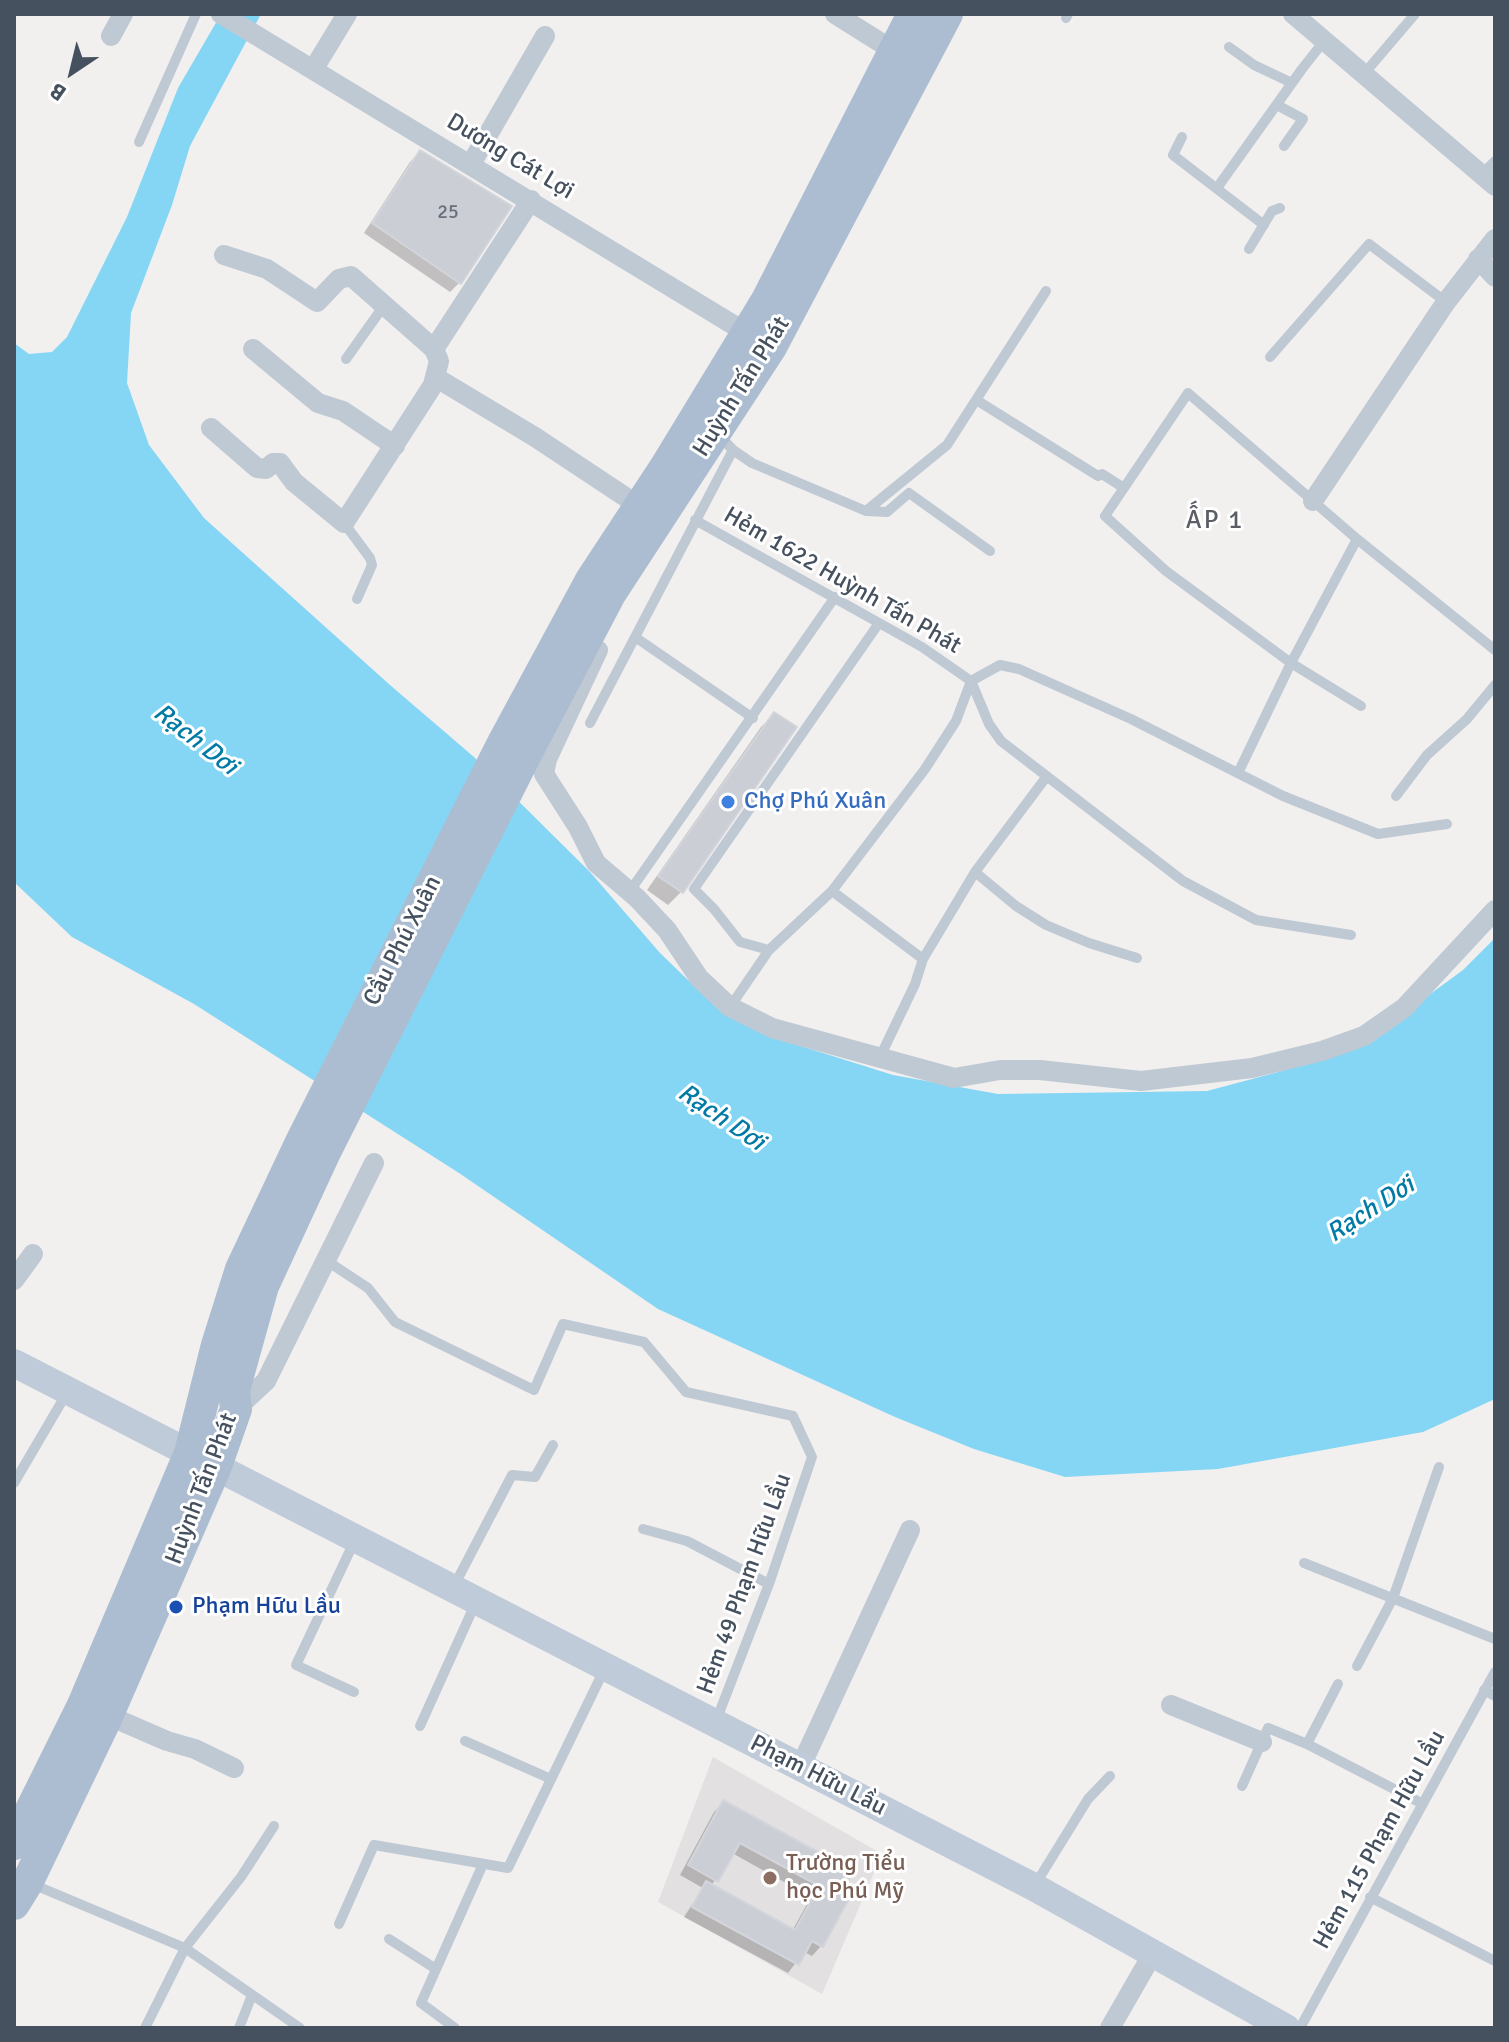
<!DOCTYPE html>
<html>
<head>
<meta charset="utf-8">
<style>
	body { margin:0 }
	#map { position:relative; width:1509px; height:2042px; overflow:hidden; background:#f2efef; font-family:Signika,sans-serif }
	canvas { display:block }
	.frame { position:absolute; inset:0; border:16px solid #46515f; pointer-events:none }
	.north { position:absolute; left:32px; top:32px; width:80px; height:80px; -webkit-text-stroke:6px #fff; paint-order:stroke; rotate:215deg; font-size:22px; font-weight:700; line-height:32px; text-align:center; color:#46515f }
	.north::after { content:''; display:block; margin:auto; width:28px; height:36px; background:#46515f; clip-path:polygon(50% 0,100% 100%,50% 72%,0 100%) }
</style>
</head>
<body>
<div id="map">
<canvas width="1509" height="2042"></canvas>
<div class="frame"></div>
<div class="north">B</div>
</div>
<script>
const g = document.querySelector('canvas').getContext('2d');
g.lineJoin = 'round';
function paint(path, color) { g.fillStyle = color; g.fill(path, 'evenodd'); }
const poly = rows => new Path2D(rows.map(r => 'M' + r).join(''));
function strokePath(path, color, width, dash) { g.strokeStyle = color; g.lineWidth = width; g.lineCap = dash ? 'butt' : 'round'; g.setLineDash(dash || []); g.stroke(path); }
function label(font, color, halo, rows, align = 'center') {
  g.font = font + ' Signika,sans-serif'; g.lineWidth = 6; g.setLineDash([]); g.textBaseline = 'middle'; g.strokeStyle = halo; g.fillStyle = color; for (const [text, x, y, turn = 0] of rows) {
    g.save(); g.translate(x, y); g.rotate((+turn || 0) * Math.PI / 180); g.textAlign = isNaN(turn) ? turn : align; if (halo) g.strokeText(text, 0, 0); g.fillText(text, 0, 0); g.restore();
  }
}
const education = poly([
	[713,1757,882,1854,822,1994,658,1902]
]);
const water = poly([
	[221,14,261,14,190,146,172,205,131,313,127,383,149,445,204,518,390,685,474,757,590,872,660,953,717,1008,788,1042,893,1075,998,1094,1207,1091,1282,1071,1373,1036,1463,970,1495,938,1495,1399,1423,1432,1218,1469,1065,1477,974,1449,895,1417,658,1309,459,1173,194,1004,72,937,14,882,14,343,29,354,52,352,67,337,127,217,178,88]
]);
const shadow = poly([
	[420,152,459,283,450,292,364,233,410,162],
	[775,714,681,892,668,905,647,890,761,727],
	[724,1802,851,1872,821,1946,812,1956,804,1952,788,1973,684,1917,703,1888,680,1875,714,1812],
	[732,1853,811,1897,792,1931,711,1886]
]);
const building = poly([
	[420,150,512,206,461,284,372,223,420,150],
	[774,712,797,727,683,893,658,876,774,712],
	[723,1800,853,1871,844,1889,852,1893,823,1947,812,1941,799,1965,692,1907,706,1881,795,1930,819,1886,740,1843,718,1882,688,1865,723,1800]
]);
const lane = poly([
	[1066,18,1068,14],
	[1229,47,1254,65,1292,83],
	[1363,75,1415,14],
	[1277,105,1303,119,1284,146],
	[1182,137,1173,155,1264,225],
	[139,142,196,14],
	[1481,175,1495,161],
	[1217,188,1302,69,1324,41],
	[1249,249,1272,211,1280,208],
	[1270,357,1369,244,1446,302],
	[346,359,385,304],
	[978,401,1098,476,1102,474,1124,488],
	[720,436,733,450,752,463,866,511,887,512,909,493,990,551],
	[866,511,947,445,1046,291],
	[695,520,922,647,971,681,989,724,1001,741,1183,881,1256,920,1351,935],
	[344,523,370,558,372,565,357,599],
	[879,623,694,889,714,909,740,942,769,950,832,891,925,769,956,721,971,681,1000,665,1019,669,1131,719,1283,796,1378,834,1447,824],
	[635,637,753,718],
	[1361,706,1291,663,1166,571,1105,516,1188,393,1357,539,1495,650],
	[590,723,733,450],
	[1238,773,1291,663,1357,539],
	[1396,796,1427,755,1467,719,1495,685],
	[975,872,1016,906,1046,925,1089,943,1137,958],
	[630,891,835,597],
	[832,891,923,959,975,872,1047,776],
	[730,1007,769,950],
	[880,1057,915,984,923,959],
	[327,1261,368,1288,395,1322,534,1390,563,1324,644,1342,686,1392,793,1416,812,1457,769,1584,716,1721],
	[14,1483,68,1391],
	[643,1529,687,1541,769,1584],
	[1304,1563,1495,1639],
	[454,1586,512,1475,535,1477,553,1445],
	[1357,1666,1393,1598,1439,1467],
	[1484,1690,1495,1696],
	[354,1692,296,1665,355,1540],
	[420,1726,476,1602],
	[465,1741,551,1779],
	[1307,1744,1338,1684],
	[1242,1786,1268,1728,1307,1744,1423,1804],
	[32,1884,185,1948,300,2028],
	[1035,1885,1088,1799,1110,1776],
	[1370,1897,1495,1961],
	[339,1924,374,1845,508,1868,604,1670],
	[389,1939,436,1969],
	[145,2028,185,1948,241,1877,274,1826],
	[239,2028,252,1995],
	[455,2028,421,2003,483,1864],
	[1300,2028,1495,1672]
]);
const street = poly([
	[221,14,755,338],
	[835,14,894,51],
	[1293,14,1495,186],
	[111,36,123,14],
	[313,70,347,14],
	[471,164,545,36],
	[224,255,267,269,317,302,339,279,351,276,434,349],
	[1478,259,1495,277],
	[253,349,318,403,343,411,395,446],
	[435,377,535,437,639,506],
	[211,428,257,468,266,469,273,463,280,463,294,482,344,523,433,385,439,361,434,349,531,200],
	[1313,501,1446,302,1495,239],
	[598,650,547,759,544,774,578,827,596,863,637,898,667,930,699,978,730,1007,772,1028,954,1078,1000,1070,1040,1070,1141,1081,1252,1068,1322,1051,1364,1036,1404,1008,1495,910],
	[14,1280,33,1254],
	[236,1409,266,1381,374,1163],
	[1171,1705,1262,1742],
	[107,1715,167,1741,195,1749,234,1768],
	[800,1768,910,1530],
	[1110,2028,1152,1955]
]);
const secondary = poly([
	[14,1363,1034,1887,1286,2028]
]);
const primary = poly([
	[14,1844,83,1705,190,1453,217,1345,241,1269,301,1142,504,741,591,580,666,466,767,300,913,14],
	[14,1904,27,1883,105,1721,216,1466,236,1409,234,1390,263,1286,325,1152,526,754,610,594,771,347,947,14]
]);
const markers = [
	[728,802,8,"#3f7fe0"],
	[176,1607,8,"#1a4fb4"],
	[770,1878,8,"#8d6e63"]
];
const numberNames = [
	["25",448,213]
];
const streetNames = [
	["Dương Cát Lợi",510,157,31],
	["Huỳnh Tấn Phát",742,387,-58],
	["Hẻm 1622 Huỳnh Tấn Phát",842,581,30],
	["Cầu Phú Xuân",403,941,-63],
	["Huỳnh Tấn Phát",202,1489,-69],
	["Hẻm 49 Phạm Hữu Lầu",745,1584,-70],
	["Phạm Hữu Lầu",818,1776,27],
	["Hẻm 115 Phạm Hữu Lầu",1380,1840,-61]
];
const shopNames = [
	["Chợ Phú Xuân",744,802]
];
const transitNames = [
	["Phạm Hữu Lầu",192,1607]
];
const educationNames = [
	["Trường Tiểu",786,1864],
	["học Phú Mỹ",786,1892]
];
const neighbourhoodNames = [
	["ẤP 1",1215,521]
];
const waterNames = [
	["Rạch Dơi",195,740,38],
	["Rạch Dơi",721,1118,34],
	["Rạch Dơi",1371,1210,-33]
];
paint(education, '#e3e0e1');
paint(water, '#84d6f4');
paint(shadow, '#0003');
paint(building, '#cbced4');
strokePath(building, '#d3d5dc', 2);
strokePath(lane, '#bfc9d3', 10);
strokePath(street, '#bfc9d3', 20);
strokePath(secondary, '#c0cbda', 28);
strokePath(primary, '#adbdd1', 32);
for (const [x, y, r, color] of markers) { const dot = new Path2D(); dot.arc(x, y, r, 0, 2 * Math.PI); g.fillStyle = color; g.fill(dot); strokePath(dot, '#fff', 3); }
label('20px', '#67707c', null, numberNames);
label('24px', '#46515f', '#fff', streetNames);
label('24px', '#366cbe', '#fff', shopNames, 'left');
label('24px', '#164399', '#fff', transitNames, 'left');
label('24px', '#785e54', '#fff', educationNames, 'left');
g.letterSpacing = '2px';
label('26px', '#5b5f65', '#fff', neighbourhoodNames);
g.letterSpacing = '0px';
label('italic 26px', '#027aa6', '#fff', waterNames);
</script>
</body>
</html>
